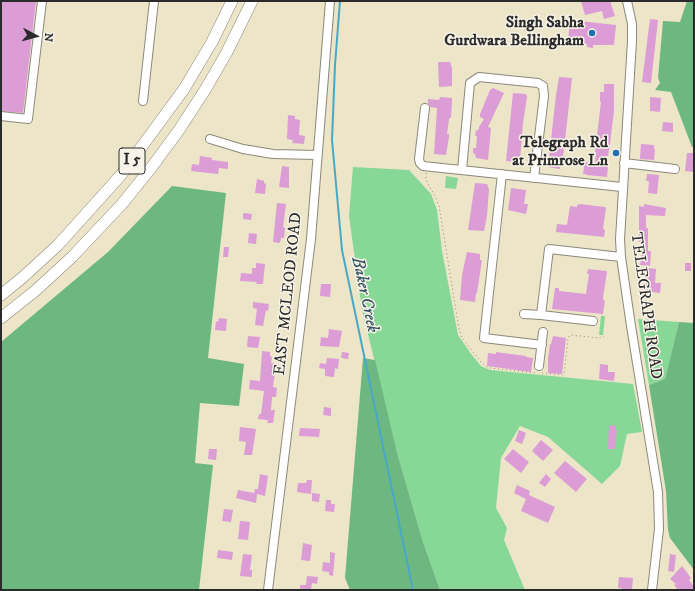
<!DOCTYPE html>
<html>
<head>
<meta charset="utf-8">
<style>
	body { margin:0 }
	#map { position:relative; width:695px; height:591px; overflow:hidden; background:#ece5c8; font-family:"IM FELL DW Pica",serif }
	canvas { display:block }
	.frame { position:absolute; inset:0; border:2px solid #2b2b2b; pointer-events:none }
	.north { position:absolute; left:16px; top:16px; width:40px; height:40px; -webkit-text-stroke:3px #f7f3e8; paint-order:stroke; rotate:96deg; font-size:11px; font-weight:700; line-height:16px; text-align:center; color:#2b2b2b }
	.north::after { content:''; display:block; margin:auto; width:14px; height:18px; background:#2b2b2b; clip-path:polygon(50% 0,100% 100%,50% 72%,0 100%) }
</style>
</head>
<body>
<div id="map">
<canvas width="695" height="591"></canvas>
<div class="frame"></div>
<div class="north">N</div>
</div>
<script>
const g = document.querySelector('canvas').getContext('2d');
g.lineJoin = 'round';
function paint(path, color) { g.fillStyle = color; g.fill(path, 'evenodd'); }
const poly = rows => new Path2D(rows.map(r => 'M' + r).join(''));
function strokePath(path, color, width, dash) { g.strokeStyle = color; g.lineWidth = width; g.lineCap = dash ? 'butt' : 'round'; g.setLineDash(dash || []); g.stroke(path); }
function label(font, color, halo, rows, align = 'center') {
  g.font = font + ' "IM FELL DW Pica",serif'; g.lineWidth = 3; g.setLineDash([]); g.textBaseline = 'middle'; g.strokeStyle = halo; g.fillStyle = color; for (const [text, x, y, turn = 0] of rows) {
    g.save(); g.translate(x, y); g.rotate((+turn || 0) * Math.PI / 180); g.textAlign = isNaN(turn) ? turn : align; if (halo) g.strokeText(text, 0, 0); g.fillText(text, 0, 0); g.restore();
  }
}
const green = poly([
	[353,167,409,170,431,194,437,210,442,251,458,335,471,354,481,366,490,370,633,384,642,432,627,434,620,466,602,484,548,437,520,426,501,458,496,508,507,528,504,540,525,590,440,590,423,542,398,456,362,310,349,216],
	[446,176,458,178,456,189,445,188],
	[601,316,605,316,603,335,599,335],
	[638,319,679,322,665,379,649,385]
]);
const forest = poly([
	[687,1,694,1,694,147,692,147,671,92,655,90,660,83,658,78,663,21,680,22],
	[172,186,226,193,208,358,244,364,239,406,200,403,195,463,213,465,199,590,1,590,1,342,108,252],
	[679,322,694,323,694,570,670,538,668,530,666,491,649,385,665,379],
	[363,358,375,360,398,456,423,542,440,590,350,590,345,578]
]);
const stream = poly([
	[340,1,335,65,332,140,342,250,413,590]
]);
const building = poly([
	[1,1,36,1,23,113,1,111],
	[581,1,610,1,615,16,604,19,602,11,585,15],
	[650,19,658,20,651,83,642,82],
	[570,20,616,25,614,45,593,45,593,48,587,47,587,44,578,43,578,41,568,40],
	[438,62,450,62,452,68,452,86,439,87],
	[559,77,572,78,562,166,560,165,560,169,548,167,556,95],
	[604,84,614,84,614,111,610,144,608,156,605,156,604,165,608,166,607,177,586,175,586,174,583,174,585,162,595,163,596,152,595,152,601,102,600,102,600,92,604,92],
	[493,88,504,93,488,127,491,128,488,160,476,158,475,154,473,153,473,148,476,148,477,136,475,136,476,131,479,129,479,127,484,119,480,117,480,114,490,90],
	[513,93,526,94,527,97,523,123,520,160,519,160,518,162,506,161],
	[440,97,452,98,452,102,451,117,449,119,447,134,449,134,449,137,446,155,434,154,437,108,430,107,428,103,428,99,439,100],
	[650,97,661,98,660,112,650,111],
	[288,115,295,116,295,119,300,120,299,135,305,136,304,144,292,143,293,140,287,139],
	[663,122,673,123,673,132,662,131],
	[641,144,654,145,654,149,655,149,654,160,640,159],
	[687,153,694,153,694,172,685,171],
	[200,156,212,158,212,160,228,162,228,169,219,168,218,174,191,171,192,164,199,165],
	[282,166,289,167,289,188,279,187],
	[647,174,659,175,657,194,648,193,649,181,646,181],
	[257,179,264,181,264,183,266,184,265,194,255,193],
	[475,183,487,184,489,189,487,216,484,231,468,230],
	[511,188,526,190,524,204,528,204,526,214,508,210],
	[277,203,286,204,283,227,285,228,284,238,281,238,280,243,273,242],
	[580,204,605,207,606,208,603,229,605,230,604,237,556,232,557,224,567,225,570,206,577,207,577,205],
	[644,204,666,208,665,216,646,215,646,228,648,228,648,251,651,251,650,266,640,265,644,242,639,242,639,206,644,207],
	[243,213,252,214,251,220,243,219],
	[249,233,257,234,256,244,248,243],
	[224,247,229,247,228,257,223,257],
	[467,252,480,254,480,260,482,260,477,293,476,293,475,302,460,300,462,275],
	[256,263,265,264,263,284,256,284,257,282,240,281,241,273,252,274,252,268,256,268],
	[685,263,691,263,691,271,685,271],
	[647,268,656,269,655,283,661,283,660,293,644,291,645,285,644,285],
	[588,269,607,271,603,298,604,301,605,301,603,314,552,309,555,288,559,288,559,291,586,294,589,274,587,274],
	[321,284,331,284,330,297,320,296],
	[253,302,269,304,268,311,266,310,263,326,255,325,257,309,253,308],
	[219,318,227,319,226,331,215,330,216,321,218,322],
	[329,329,342,331,339,347,320,346,321,337,328,338],
	[248,336,260,337,258,348,247,347],
	[553,336,566,338,562,374,548,373,548,359,550,344,551,344],
	[262,351,270,352,270,356,272,357,271,363,276,364,273,387,277,388,276,397,272,397,271,410,275,410,273,423,267,423,268,420,258,419,259,414,261,414,264,391,249,389,250,380,260,381],
	[342,352,349,353,348,359,341,358],
	[496,352,526,356,526,357,533,358,531,372,487,366,488,353,496,354],
	[327,358,339,359,338,369,335,368,334,377,325,376,325,369,319,368,320,363,326,364],
	[600,364,608,365,608,372,615,372,614,381,599,379],
	[324,407,331,408,331,416,323,415],
	[609,425,615,426,615,430,617,430,615,449,608,449],
	[240,427,256,429,252,455,244,455,246,442,239,441],
	[300,428,320,429,319,437,299,436],
	[519,430,526,433,522,444,515,441],
	[541,440,553,450,543,461,532,451],
	[209,449,217,449,216,460,208,459],
	[513,449,529,462,521,473,504,459],
	[565,461,587,479,576,492,554,473],
	[260,474,268,476,265,496,257,494,256,503,236,498,238,490,254,493,255,489,258,489],
	[546,474,551,479,545,487,539,483],
	[307,480,312,480,311,494,297,492,298,483,306,483],
	[517,485,530,491,529,495,555,507,548,523,521,511,526,499,514,493],
	[312,493,320,494,319,502,312,501],
	[326,500,331,500,331,504,335,504,334,512,325,511],
	[224,509,233,510,231,522,222,521],
	[240,521,250,522,248,540,238,539],
	[303,543,312,545,310,561,301,560],
	[218,550,233,552,232,560,217,558],
	[330,552,335,553,333,576,329,575,329,572,322,571,323,562,330,563],
	[243,554,252,555,250,570,252,570,252,577,240,576],
	[670,554,676,555,674,572,668,571],
	[682,566,691,578,689,580,694,587,690,590,678,590,674,585,676,584,670,579],
	[307,576,318,577,317,584,312,583,311,590,300,590,300,585,306,585],
	[619,577,633,578,632,590,621,590,622,588,618,588]
]);
const path = poly([
	[426,173,426,180,435,196,439,206,459,329,462,338,481,362,487,367,490,368,536,373],
	[542,373,562,375,564,374,568,338,570,335,599,338,604,336]
]);
const minor = poly([
	[627,1,632,24,632,41,620,239,621,257,631,326,658,492,659,529,652,590],
	[143,101,154,1],
	[425,108,419,159,420,163,423,166,622,187],
	[1,116,28,119,42,1],
	[210,139,243,149,273,154,317,155],
	[624,163,675,169],
	[462,170,470,83,479,77,518,81,538,83,543,86,544,96,534,178],
	[502,174,484,338,542,345],
	[524,314,541,315],
	[593,321,541,315,549,249,621,257],
	[539,366,543,332],
	[268,590,311,239,330,1]
]);
const highway = poly([
	[1,295,22,278,58,245,121,175,184,89,212,42,232,1],
	[1,318,35,291,72,257,122,204,151,168,179,130,205,90,227,52,252,1]
]);
const markers = [
	[592,33,4,"#1f6fb2"],
	[616,153,4,"#1f6fb2"]
];
const shields = [
	[132,161,26]
];
const shieldNames = [
	["I 5",132,161]
];
const poiNames = [
	["Singh Sabha",584,24],
	["Gurdwara Bellingham",584,42],
	["Telegraph Rd",608,144],
	["at Primrose Ln",608,162]
];
const streetNames = [
	["EAST MCLEOD ROAD",289,294,-84],
	["TELEGRAPH ROAD",645,306,82]
];
const waterNames = [
	["Baker Creek",364,295,78]
];
paint(green, '#87d797');
paint(forest, '#6db880');
strokePath(stream, '#48a9c7', 2);
paint(building, '#dc9cd6');
strokePath(minor, '#8c887a', 10);
strokePath(highway, '#8c887a', 12);
strokePath(path, '#8c887a', 1, [1, 3]);
strokePath(minor, '#fff', 8);
strokePath(highway, '#fff', 11);
for (const [x, y, r, color] of markers) { const dot = new Path2D(); dot.arc(x, y, r, 0, 2 * Math.PI); g.fillStyle = color; g.fill(dot); strokePath(dot, '#f7f3e8', 1.5); }
for (const [x, y, w] of shields) { const box = new Path2D(); box.roundRect(x - w / 2, y - 13, w, 26, 3); g.fillStyle = '#f7f3e8'; g.fill(box); strokePath(box, '#2b2b2b', 1); }
label('bold 15px', '#2b2b2b', null, shieldNames);
label('bold 16px', '#2b2b2b', '#f7f3e8', poiNames, 'right');
label('16px', '#2b2b2b', '#f7f3e8', streetNames);
label('italic 17px', '#355762', '#f7f3e8', waterNames);
</script>
</body>
</html>
